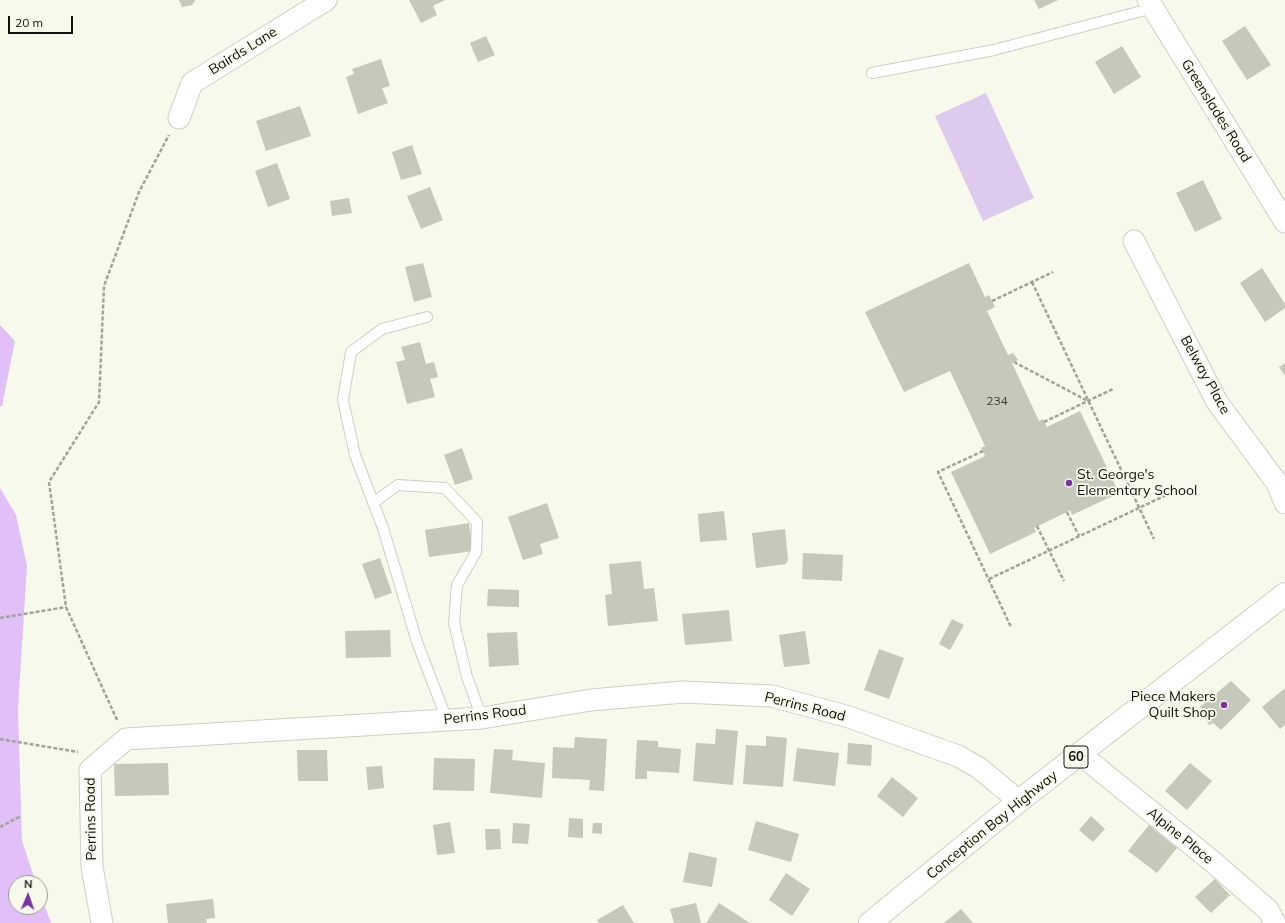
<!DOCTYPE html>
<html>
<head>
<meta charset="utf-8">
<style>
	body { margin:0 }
	#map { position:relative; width:1285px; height:923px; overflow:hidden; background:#f7f9ea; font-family:Mulish,sans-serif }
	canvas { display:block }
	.north { position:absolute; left:8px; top:875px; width:40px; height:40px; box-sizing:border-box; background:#f7f9ea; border:1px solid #9b9c91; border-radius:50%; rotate:2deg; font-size:11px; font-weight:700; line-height:16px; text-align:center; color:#10110c }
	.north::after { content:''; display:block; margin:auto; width:14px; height:18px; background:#7a31a3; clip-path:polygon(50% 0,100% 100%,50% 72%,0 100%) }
	.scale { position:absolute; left:8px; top:16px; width:65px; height:18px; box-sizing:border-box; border:2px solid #10110c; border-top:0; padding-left:5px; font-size:12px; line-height:14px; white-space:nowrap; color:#10110c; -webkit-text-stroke:3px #f7f9ea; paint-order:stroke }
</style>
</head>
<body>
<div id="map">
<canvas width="1285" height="923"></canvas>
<div class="north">N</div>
<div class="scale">20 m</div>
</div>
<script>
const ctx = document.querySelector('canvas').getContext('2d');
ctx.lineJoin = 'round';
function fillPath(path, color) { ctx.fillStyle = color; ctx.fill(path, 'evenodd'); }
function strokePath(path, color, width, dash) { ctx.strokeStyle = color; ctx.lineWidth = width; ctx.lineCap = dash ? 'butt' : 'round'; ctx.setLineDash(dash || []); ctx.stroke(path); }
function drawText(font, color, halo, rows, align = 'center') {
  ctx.font = font + ' Mulish,sans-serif'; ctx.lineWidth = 3.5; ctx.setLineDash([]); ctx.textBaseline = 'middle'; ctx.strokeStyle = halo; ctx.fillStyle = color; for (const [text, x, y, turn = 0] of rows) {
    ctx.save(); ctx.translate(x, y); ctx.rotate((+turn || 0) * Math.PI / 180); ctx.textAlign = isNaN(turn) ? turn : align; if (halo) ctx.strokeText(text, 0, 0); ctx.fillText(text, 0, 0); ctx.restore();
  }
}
const green = new Path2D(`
	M986 93 1034 198 983 221 935 116Z`);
const water = new Path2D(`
	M0 325 15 341 2 406 0 407Z
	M0 488 16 515 27 566 18 709 22 841 36 883H16V907H40V893L51 923H0Z`);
const building = new Path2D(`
	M179 0H195V1L192 5 182 7Z
	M409 0H445L433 6 437 15 421 23Z
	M1034 0H1058L1039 9Z
	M1245 26 1271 65 1247 80 1222 41Z
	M486 36 495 55 478 62 470 43Z
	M1122 46 1141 77 1114 94 1095 62Z
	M381 59 390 86 382 88 388 103 358 114 346 77 354 74 352 69Z
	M300 106 311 136 266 151 256 121Z
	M412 145 422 174 401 180 392 152Z
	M277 163 290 199 268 207 255 171Z
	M1203 180 1222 219 1195 232 1176 193Z
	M430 187 443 220 421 229 407 196Z
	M349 198 352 213 332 216 330 201Z
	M423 263 432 297 414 302 405 267Z
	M969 263 985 297 989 295 995 307 987 311 1008 355 1013 353 1018 360 1012 363 1039 421 1043 419 1047 427 1080 411 1119 493 1072 515 1070 510 1067 512 1034 528 1036 532 990 554 951 472 985 456 981 448 985 446 950 371 904 392 865 312Z
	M1262 268 1285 304V308L1265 322 1240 283Z
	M420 342 426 364 434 362 438 377 430 379 435 397 407 404 396 362 405 360 401 347Z
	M1285 363V376L1279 367Z
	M462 448 473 479 455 485 444 455Z
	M547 503 559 538 540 544 543 554 523 560 508 517Z
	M724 511 727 540 700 542 698 514Z
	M469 523 473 551 429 557 425 530Z
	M785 529 788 560 786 564 756 568 752 533Z
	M803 553 843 555 842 581 802 579Z
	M380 558 392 593 375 599 362 564Z
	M641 561 644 589 654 588 658 621 608 626 605 595 612 594 609 564Z
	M488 589 519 590V607L487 606Z
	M729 610 732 641 685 645 682 614Z
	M952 619 964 625 950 650 939 644Z
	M390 630 391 657 346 658 345 631Z
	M805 631 810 664 784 667 779 635Z
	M517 632 519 665 489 667 487 633Z
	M879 649 904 658 889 699 864 690Z
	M1231 681 1251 700 1221 730 1213 723 1209 725 1206 719 1209 716 1200 707Z
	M1285 688V725L1280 729 1262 707Z
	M716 729 738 731 733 785 693 781 696 743 715 744Z
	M766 736 787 738 783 787 743 784 746 745 766 746Z
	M575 737 607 739 604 791 589 790 590 780 552 778 553 747 574 748Z
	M637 740 658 741V747L681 749 679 773 647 771V779H635Z
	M848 743 872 745 871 766 847 764Z
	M797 748 839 753 835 786 793 781Z
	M494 749 513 750 512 760 545 763 542 798 490 793Z
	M297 750H327L328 781H298Z
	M434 758 475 759 474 791 433 790Z
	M168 763 169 795 115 796 114 764Z
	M1190 763 1212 781 1187 810 1165 791Z
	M382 766 384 788 368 790 366 767Z
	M892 777 918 798 903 817 877 796Z
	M1091 816 1105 829 1093 842 1079 830Z
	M569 818 583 819V838L568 837Z
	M756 821 799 834 791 862 748 850Z
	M450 822 455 853 437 855 433 825Z
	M513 823 530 824 528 844 512 843Z
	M593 823H602V834L592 833Z
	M1149 825 1177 848 1157 873 1128 851Z
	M485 829H500L501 849 486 850Z
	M689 852 717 858 712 887 683 882Z
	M786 873 810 889 792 916 769 900Z
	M1215 879 1230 895 1211 913 1195 897Z
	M213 899 215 918 206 919 207 923H168L166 904Z
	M696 903 701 923H674L670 909Z
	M719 903 750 923H706Z
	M623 905 634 923H599L597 920Z
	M961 909 973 923H944Z`);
const path = new Path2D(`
	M1032 282 1154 539
	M992 301 1053 272
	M1014 362 1088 401
	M1044 422 1113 389
	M983 451 938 472 1011 627
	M1067 512 1079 536
	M1037 526 1064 581
	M989 579 1179 489
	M0 618 66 607
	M117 720 66 607 49 482 99 402 104 286 139 192 169 135
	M0 739 78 752
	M0 827 21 816`);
const lane = new Path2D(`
	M872 73 994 50 1153 8
	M427 317 382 329 351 352 343 400 355 455 383 528 417 642 447 720
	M373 503 398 485 445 488 477 522 476 552 457 585 454 623 467 677 482 718`);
const street = new Path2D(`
	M1148 0 1285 222
	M179 118 192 83 326 0
	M1134 241 1217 402 1277 483 1285 503
	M1080 754 1213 862 1268 910 1275 923
	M102 923 92 867 90 770 126 739 482 718 591 700 683 692 772 696 849 717 958 756 979 768 1019 801`);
const primary = new Path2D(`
	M870 923 1019 801 1285 594`);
const markers = [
	[1069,483,4,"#7a31a3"],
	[1224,705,4,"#7a31a3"]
];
const numberNames = [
	["234",997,401]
];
const shields = [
	[1076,757,24]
];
const shieldNames = [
	["60",1076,757]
];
const streetNames = [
	["Bairds Lane",243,51,-32],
	["Greenslades Road",1216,111,58],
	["Belway Place",1205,375,61],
	["Perrins Road",805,707,14],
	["Perrins Road",485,715,-7],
	["Perrins Road",91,819,-91],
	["Conception Bay Highway",992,825,-39],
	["Alpine Place",1180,836,39]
];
const poiNames = [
	["St. George's",1077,475],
	["Elementary School",1077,491],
	["Piece Makers",1216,697,"right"],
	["Quilt Shop",1216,713,"right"]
];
fillPath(green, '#decaed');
fillPath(water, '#e1c0f9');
fillPath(building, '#c6c8ba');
strokePath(lane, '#ced0c2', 12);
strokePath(street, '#ced0c2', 23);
strokePath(primary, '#ced0c2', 24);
strokePath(path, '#a2a498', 2.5, [4, 2]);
strokePath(lane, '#fff', 10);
strokePath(street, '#fff', 21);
strokePath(primary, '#fff', 22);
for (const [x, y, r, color] of markers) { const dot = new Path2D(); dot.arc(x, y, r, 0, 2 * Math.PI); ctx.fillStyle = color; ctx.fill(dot); strokePath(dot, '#f7f9ea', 1.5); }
drawText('12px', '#3e3f38', null, numberNames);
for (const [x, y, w] of shields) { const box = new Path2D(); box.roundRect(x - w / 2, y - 11, w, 22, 3); ctx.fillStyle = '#f7f9ea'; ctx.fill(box); strokePath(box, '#10110c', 1); }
drawText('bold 13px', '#10110c', null, shieldNames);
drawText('14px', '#10110c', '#f7f9ea', streetNames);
drawText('14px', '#10110c', '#f7f9ea', poiNames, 'left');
</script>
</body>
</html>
